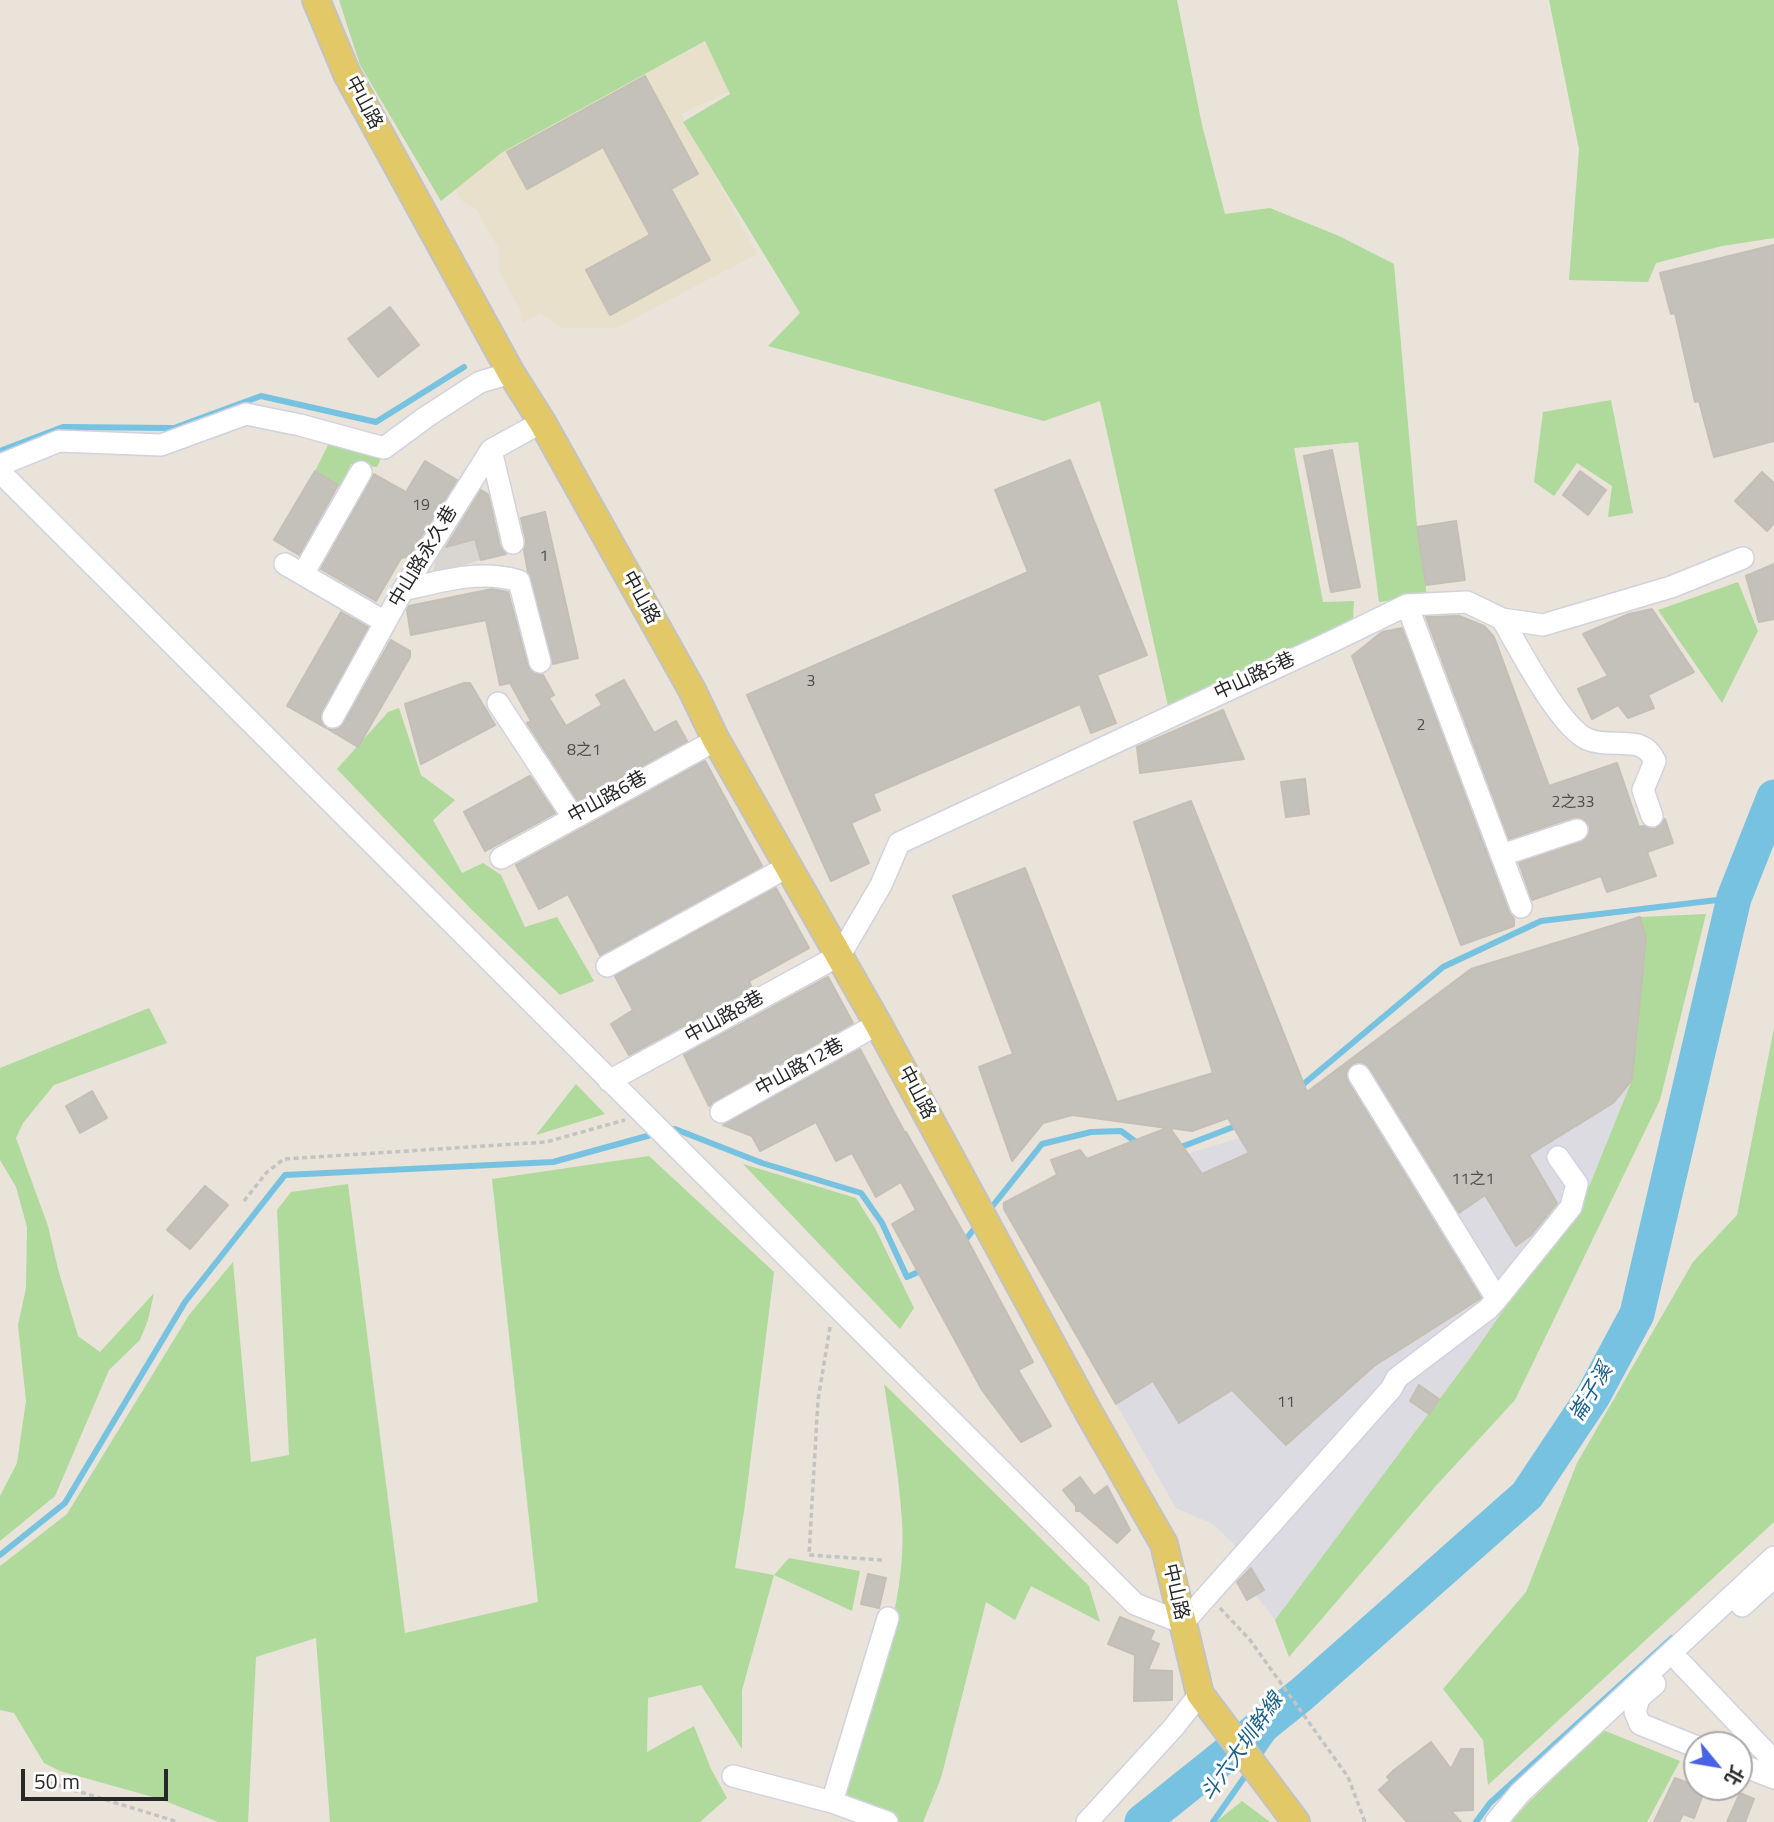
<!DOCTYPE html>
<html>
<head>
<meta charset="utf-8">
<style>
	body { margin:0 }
	#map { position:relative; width:1774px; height:1822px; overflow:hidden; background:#e9e3da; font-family:"Titillium Web","Noto Sans TC",sans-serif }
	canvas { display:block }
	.north { position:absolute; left:1683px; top:1731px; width:70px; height:70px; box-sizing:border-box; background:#fff; border:2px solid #a9a9a9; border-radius:50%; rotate:120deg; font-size:19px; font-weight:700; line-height:28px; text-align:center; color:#282828 }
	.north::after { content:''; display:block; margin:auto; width:24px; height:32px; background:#4963e7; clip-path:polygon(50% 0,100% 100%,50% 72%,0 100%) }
	.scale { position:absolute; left:21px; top:1769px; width:147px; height:32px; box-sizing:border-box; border:4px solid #282828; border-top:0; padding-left:9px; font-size:21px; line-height:24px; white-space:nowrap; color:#282828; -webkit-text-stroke:5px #fff; paint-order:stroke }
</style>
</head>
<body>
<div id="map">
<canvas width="1774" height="1822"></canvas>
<div class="north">北</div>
<div class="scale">50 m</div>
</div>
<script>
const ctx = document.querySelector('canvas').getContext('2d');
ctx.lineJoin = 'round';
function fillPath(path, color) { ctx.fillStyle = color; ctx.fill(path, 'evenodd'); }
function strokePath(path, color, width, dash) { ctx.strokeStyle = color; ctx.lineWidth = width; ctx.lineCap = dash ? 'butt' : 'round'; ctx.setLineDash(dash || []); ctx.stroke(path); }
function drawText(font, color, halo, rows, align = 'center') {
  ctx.font = font + ' "Titillium Web","Noto Sans TC",sans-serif'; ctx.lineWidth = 6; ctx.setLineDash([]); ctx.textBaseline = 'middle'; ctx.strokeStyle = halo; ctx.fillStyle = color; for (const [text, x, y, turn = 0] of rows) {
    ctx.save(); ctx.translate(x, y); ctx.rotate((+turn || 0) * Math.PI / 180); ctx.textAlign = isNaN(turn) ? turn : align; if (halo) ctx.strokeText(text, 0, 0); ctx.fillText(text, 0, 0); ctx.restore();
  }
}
const industrial = new Path2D(`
	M1640 917 1646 939 1632 1080 1590 1184 1473 1354 1275 1620 1256 1595 1238 1561 1234 1544 1213 1524 1176 1508 1001 1204 1057 1175 1051 1160 1080 1150 1087 1159 1127 1143 1142 1167 1240 1138 1268 1121 1471 969Z`);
const education = new Path2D(`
	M705 42 730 91 681 114 757 254 616 328H563L540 313 522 323 519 307 499 272V249L476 209 462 201 451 180Z`);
const green = new Path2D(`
	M339 0H1177L1202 125 1225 214 1270 208 1339 236 1394 264 1417 527 1427 596 1379 602 1358 442 1294 448 1323 602 1354 601 1353 619 1168 706 1100 401 1044 421 768 346 800 313 683 122 730 94 705 41 501 153 441 201 360 65Z
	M1549 0H1774V238L1722 246 1656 263 1648 282 1569 280 1579 149Z
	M1611 400 1633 513 1608 517 1612 486 1577 463 1554 496 1534 482 1543 412Z
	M329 443 383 454 377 467 351 464 340 487 315 471Z
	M1738 582 1758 631 1722 703 1658 610Z
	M399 708 421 775 455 800 433 820 462 873 483 863 501 875 525 927 557 917 594 981 560 995 471 909 337 769 388 712Z
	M1706 914 1660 1100 1515 1400 1434 1488 1289 1657 1275 1620 1473 1354 1590 1184 1632 1080 1646 939 1640 917Z
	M149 1008 167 1043 54 1085 23 1123 16 1138 48 1226 58 1269 78 1336 100 1352 154 1293 148 1320 140 1340 109 1370 55 1496 0 1541V1496L17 1463 26 1401 18 1325 26 1288 27 1227 16 1187 0 1160V1068Z
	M1774 1028V1522L1488 1785 1483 1740 1443 1689 1526 1592 1577 1463 1693 1262 1737 1215Z
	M576 1084 605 1114 536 1135Z
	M649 1156 774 1272 744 1512 735 1568 774 1575 789 1558 860 1571 852 1611 774 1575 742 1690V1749L701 1685 648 1698 647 1752 694 1726 711 1769 727 1798 700 1822H330L316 1638 256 1657 248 1822H218L160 1799 60 1771 44 1763 14 1713 0 1710V1566L67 1514 189 1315 233 1262 251 1462 289 1455 277 1210 291 1192 348 1184 405 1633 538 1602 492 1179Z
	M743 1164 856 1198 875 1228 914 1308 900 1329Z
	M884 1384 1089 1586 1100 1622 1031 1586 1015 1620 986 1602 941 1778 923 1822H879L835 1805C863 1720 908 1611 902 1521 899 1475 891 1429 884 1384Z
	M1603 1730 1680 1761 1647 1822H1511L1529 1802Z
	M1242 1801 1270 1822H1216Z`);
const plaza = new Path2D(`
	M475 539 481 560 433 574 437 549Z`);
const stream = new Path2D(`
	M0 451 63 427 174 428 261 396 376 422 464 367
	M1773 800H1774
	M1300 1087 1443 967 1541 921 1734 898
	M668 1130 675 1129 762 1163 861 1193 882 1223 907 1277 923 1270
	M1176 1149 1241 1124
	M987 1213 1042 1144 1091 1132 1121 1131 1140 1145
	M963 1243 978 1224
	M0 1555 65 1503 185 1302 285 1175 553 1162 658 1133
	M1256 1760 1302 1694
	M1213 1822 1248 1772
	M1476 1822 1490 1803 1672 1638`);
const river = new Path2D(`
	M1142 1822 1302 1694 1527 1495 1593 1396 1637 1314 1734 898 1774 797`);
const building = new Path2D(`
	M645 76 698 174 671 189 710 260 610 315 586 270 650 235 603 147 527 189 507 152Z
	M1774 245V441L1714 457 1699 401 1695 402 1675 313 1671 314 1660 273Z
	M390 307 419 345 378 377 348 339Z
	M1332 450 1360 587 1331 592 1304 456Z
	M1070 460 1147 655 1097 675 1116 723 1091 733 1080 704 873 794 880 810 851 823 869 863 831 881 747 695 1028 572 995 490Z
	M425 461 457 480 409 556 401 558 376 601 321 569 374 474 406 492Z
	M315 471 338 485 299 555 274 540Z
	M1580 471 1606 490 1588 515 1563 495Z
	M1762 472 1774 483V523L1767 531 1735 501Z
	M481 490 488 494 500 546 506 554 481 560 475 539 446 547Z
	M545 512 578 658 553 664 528 572 524 550 526 540 521 518Z
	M1456 521 1465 580 1426 585 1417 527Z
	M1774 564V619L1759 622 1746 576Z
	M492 589 508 592 528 666 536 674 543 675 554 695 549 698 566 726 602 705 596 695 624 680 654 733 676 721 687 741 578 801 527 723 531 721 510 683 500 685 486 620 411 635 407 610 409 606Z
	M1652 609 1694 672 1648 695 1654 708 1628 718 1618 705 1592 719 1578 689 1608 676 1583 634 1629 614Z
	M341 612 368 627 322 711 320 718 326 728 287 706Z
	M1459 616 1484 626 1494 637 1549 786 1617 763 1639 827 1643 826 1656 829 1665 819 1673 843 1647 852 1656 876 1607 892 1601 876 1532 900 1519 863 1582 842 1590 833V827L1585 820 1574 817 1509 839 1426 617Z
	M1402 628 1509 912 1514 919V926L1461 945 1352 656 1382 632Z
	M391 640 410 651V657L358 747 328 729H339L344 723Z
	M464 683H470L495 725 421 764 405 704Z
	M1223 710 1244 759 1140 773 1137 747Z
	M705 761 762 866 600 955 568 894 539 909 516 865Z
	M530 776 555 813 485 851 464 812Z
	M1305 779 1309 814 1286 817 1281 782Z
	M1191 801 1307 1092 1471 969 1640 917 1646 939 1632 1080 1613 1103 1529 1155 1557 1203 1531 1235 1516 1246 1485 1195 1459 1213 1370 1068 1359 1062 1353 1064 1348 1068 1346 1075 1348 1082 1481 1298 1374 1366 1286 1445 1232 1390 1179 1423 1153 1381 1116 1404 1004 1209V1203L1057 1175 1051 1160 1080 1150 1087 1159 1167 1128 1072 1115 1043 1123 1012 1161 979 1067 1013 1054 953 896 1025 868 1117 1102 1213 1073 1134 822ZM1228 1118 1249 1153 1202 1174 1170 1128 1192 1131Z
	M776 888 809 948 749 981 752 988 629 1055 611 1024 633 1010 615 976Z
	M828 977 853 1023 715 1101 709 1106 684 1055Z
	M860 1049 905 1133 906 1132 968 1241 1033 1362 1018 1370 1051 1426 1021 1442 982 1390 892 1224 916 1210 901 1182 876 1197 852 1153 836 1161 816 1122 760 1151 752 1136 723 1125Z
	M92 1091 107 1118 80 1133 66 1106Z
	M205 1186 228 1205 190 1249 167 1230Z
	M1419 1385 1439 1399 1429 1414 1410 1401Z
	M1080 1477 1094 1496 1107 1486 1130 1530 1117 1543 1080 1511H1076V1506L1063 1490Z
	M1251 1568 1264 1590 1247 1600 1237 1582Z
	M868 1574 886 1578 879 1608 861 1604Z
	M1120 1617 1154 1631 1150 1640 1159 1644 1148 1670 1172 1671V1700L1134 1701 1135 1655 1108 1644Z
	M1431 1742 1451 1769 1461 1749H1473V1810L1451 1811 1461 1822H1407L1379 1790 1390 1780 1387 1777 1394 1770Z
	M1675 1778 1705 1789 1694 1818 1683 1814 1679 1822H1654Z
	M1740 1793 1754 1799 1745 1822H1727Z`);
const path = new Path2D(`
	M244 1201 267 1172 284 1159 546 1142 625 1120
	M830 1327 818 1400 809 1555 882 1560
	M1220 1608 1250 1640 1348 1777 1365 1822
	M40 1784 51 1783 178 1822`);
const minor = new Path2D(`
	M491 450 513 543
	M0 465 59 441 161 445 246 414 300 425 384 448 426 417 480 382 511 373
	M0 472 1135 1604 1183 1623 1391 1389 1397 1378 1488 1309 1497 1299 1359 1075
	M285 564 385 622
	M303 574 361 472
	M403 590C441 581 481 569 519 581L540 662
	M1407 605 1521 907
	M1502 619C1518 646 1559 726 1587 739 1611 750 1642 732 1655 761L1643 790 1652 816
	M498 703 573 817
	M333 717 403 590 491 450 542 422
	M1502 855 1577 830
	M501 858 716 740
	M607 966 789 866
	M609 1081 840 955 881 885 899 843 1333 641 1407 605 1467 602 1502 619 1543 625 1671 587 1743 558
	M721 1112 878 1024
	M1497 1299 1571 1207 1577 1184 1558 1157
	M1742 1606 1774 1577
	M1680 1662 1774 1761
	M1655 1684 1639 1698 1635 1712 1640 1724 1697 1747
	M1739 1764 1774 1778
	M733 1776 832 1802 887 1822
	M832 1802 888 1618
	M1087 1822 1173 1728 1200 1694
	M1496 1822 1520 1793 1774 1557`);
const major = new Path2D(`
	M316 0 347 74 511 373 542 422 692 690 716 740 878 1024 1089 1413 1164 1544 1200 1694 1296 1822`);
const numberNames = [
	["19",421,506],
	["1",544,557],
	["3",811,682],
	["2",1421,726],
	["8之1",584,751],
	["2之33",1573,803],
	["11之1",1473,1180],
	["11",1286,1403]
];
const streetNames = [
	["中山路",363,103,62],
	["中山路永久巷",424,557,-59],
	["中山路",640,598,61],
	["中山路5巷",1255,677,-25],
	["中山路6巷",608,798,-29],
	["中山路8巷",725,1018,-29],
	["中山路12巷",800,1068,-29],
	["中山路",916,1093,62],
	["中山路",1175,1592,77]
];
const waterNames = [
	["崙子溪",1592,1393,-59],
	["斗六大圳幹線",1243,1748,-55]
];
fillPath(industrial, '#dddbe2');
fillPath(education, '#e9e0cb');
fillPath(green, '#afda9c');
fillPath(plaza, '#d9d6d1');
strokePath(stream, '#77c2e1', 6);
strokePath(river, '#77c2e1', 35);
fillPath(building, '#c4c0ba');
strokePath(building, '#c4bfb5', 2);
strokePath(minor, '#d0d2df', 24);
strokePath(major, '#c3c3c3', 30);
strokePath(path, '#c3c3c3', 3.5, [5, 3.5]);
strokePath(minor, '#fff', 21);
strokePath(major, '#e2c866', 26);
drawText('16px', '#4f4e4c', null, numberNames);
drawText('19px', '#282828', '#fff', streetNames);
drawText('italic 21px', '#1a6089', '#fff', waterNames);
</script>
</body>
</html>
